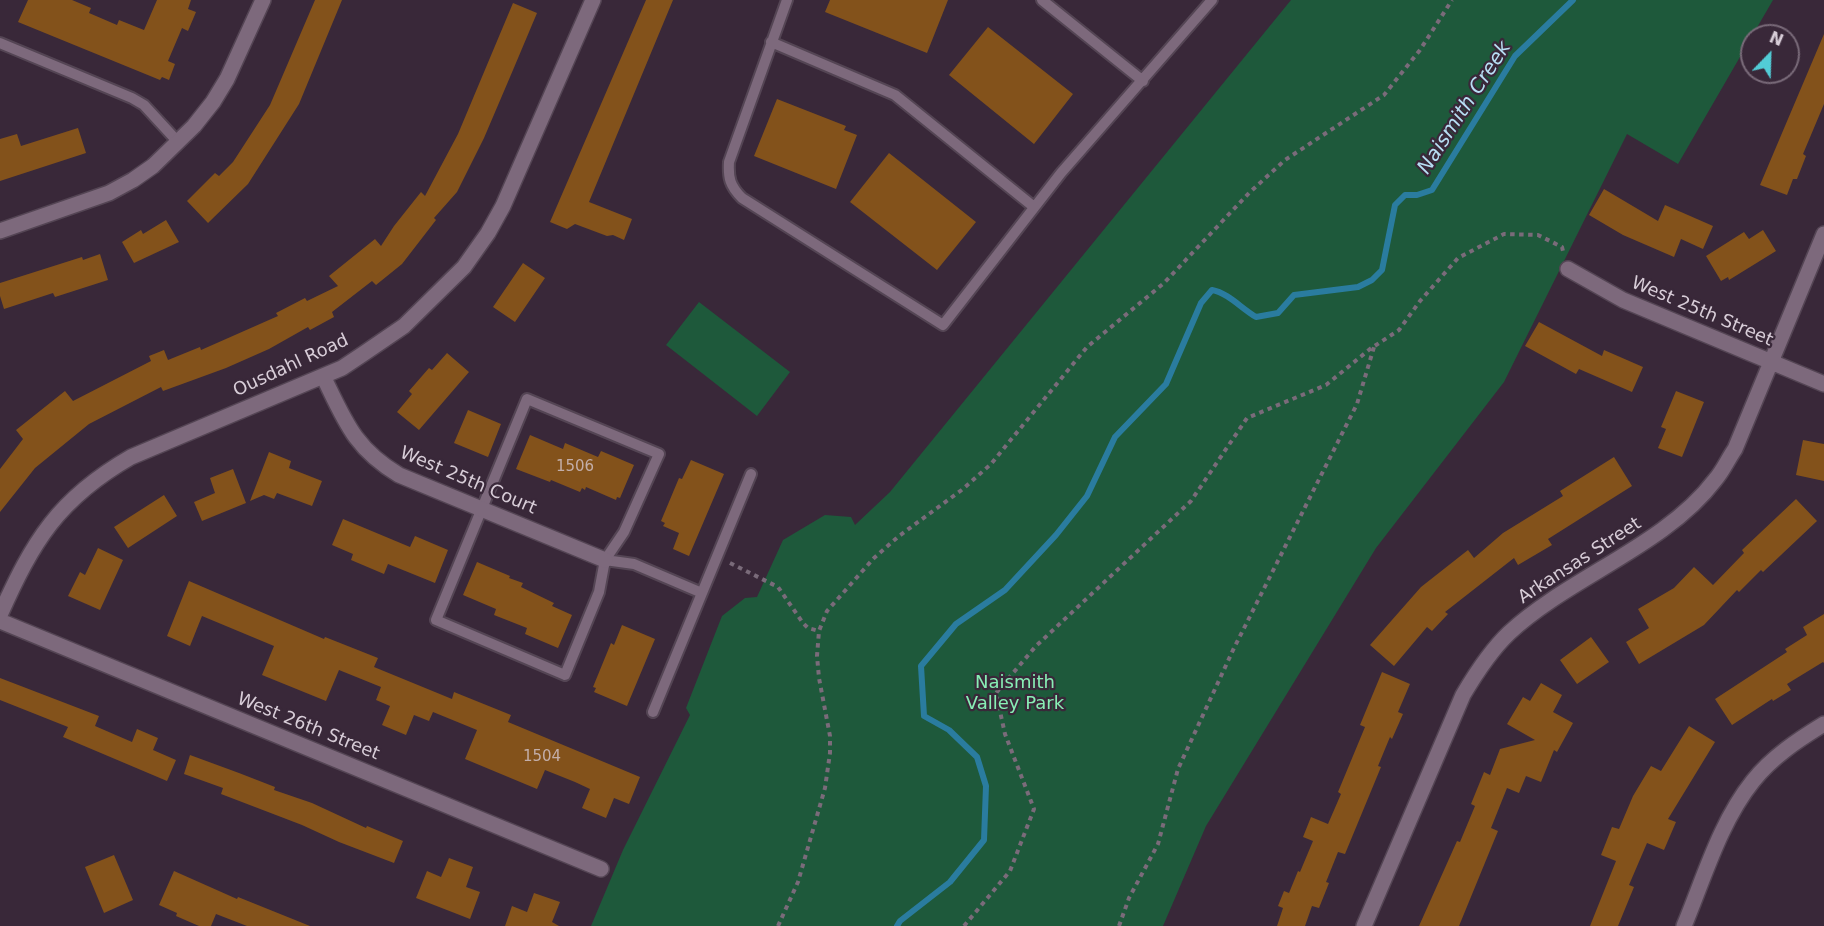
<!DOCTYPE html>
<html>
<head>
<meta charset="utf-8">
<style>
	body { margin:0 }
	#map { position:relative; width:1824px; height:926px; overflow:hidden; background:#392839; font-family:"DejaVu Sans",sans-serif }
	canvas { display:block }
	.north { position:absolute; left:1740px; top:24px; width:60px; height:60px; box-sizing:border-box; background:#392839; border:2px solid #796a79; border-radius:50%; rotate:23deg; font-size:16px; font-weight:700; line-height:24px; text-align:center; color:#d8cdd8 }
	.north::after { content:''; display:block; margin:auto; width:21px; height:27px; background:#52ccd6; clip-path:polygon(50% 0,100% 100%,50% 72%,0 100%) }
</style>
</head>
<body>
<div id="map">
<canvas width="1824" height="926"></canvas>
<div class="north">N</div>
</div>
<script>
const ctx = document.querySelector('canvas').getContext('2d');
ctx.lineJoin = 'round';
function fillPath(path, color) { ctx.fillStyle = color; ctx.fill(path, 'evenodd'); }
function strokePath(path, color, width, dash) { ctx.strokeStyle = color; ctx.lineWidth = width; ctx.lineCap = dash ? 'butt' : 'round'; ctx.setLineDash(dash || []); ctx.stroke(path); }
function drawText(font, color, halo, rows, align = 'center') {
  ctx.font = font + ' "DejaVu Sans",sans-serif'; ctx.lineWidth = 4.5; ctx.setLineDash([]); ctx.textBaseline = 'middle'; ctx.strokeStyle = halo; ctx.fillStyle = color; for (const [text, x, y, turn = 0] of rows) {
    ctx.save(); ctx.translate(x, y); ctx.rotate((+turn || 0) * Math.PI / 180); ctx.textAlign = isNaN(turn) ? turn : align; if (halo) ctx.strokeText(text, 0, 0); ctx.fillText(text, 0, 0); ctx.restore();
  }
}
const green = new Path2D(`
	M1291 0H1773L1678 164 1627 134 1504 382 1376 548 1206 826 1163 926H591L623 850 690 715 686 708 722 616 745 598 757 597 783 540 825 515 851 517 855 525 890 492Z
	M699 302 790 372 757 416 666 345Z`);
const stream = new Path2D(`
	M897 926 900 921 950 882 984 840 986 786 977 757 949 730 924 716 921 666 956 624 1005 590 1056 535 1087 496 1115 437 1166 384 1201 303 1212 290C1228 293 1241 308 1256 317L1278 313 1294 295 1358 287 1372 280 1382 270 1395 205 1405 195H1417L1432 190 1515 56 1573 0`);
const building = new Path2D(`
	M28 0H72L91 8 89 13 117 25 119 20 144 30 157 0H191L188 9 196 12 188 31 182 28 168 61 175 64 169 80 162 77 160 80 18 22Z
	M315 0H342L299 104 248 184 208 223 187 201 215 173 219 176 233 162 270 105Z
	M646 0H673L589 202 632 219 624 240 613 235 607 236 575 224 567 229 550 222Z
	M830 0H948L927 53 825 12Z
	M513 3 537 13 513 70 484 138 457 192 434 218 436 220 402 264 376 285 372 281 332 312 334 317 310 330 308 327 269 349 226 368 163 391 161 387 89 424 35 468 0 512V469L23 439 16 430 65 391 73 401 151 361 149 356 164 350 168 360 200 347 201 350 278 316 276 313 305 298 307 301 338 286 329 276 375 239 381 246 394 226 421 192 425 196 458 134Z
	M988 27 1073 94 1034 144 949 75Z
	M1824 34V104L1803 154 1806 156 1797 179H1793L1787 195 1760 185Z
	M777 99 846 126 844 130 857 135 836 189 754 156Z
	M78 128 86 153 0 181V139L17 134 21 146Z
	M889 153 976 222 937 270 850 202Z
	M1604 189 1658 221 1665 205 1713 226 1703 249 1681 239 1674 257 1623 235 1589 215Z
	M166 220 179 242 134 263 122 242 141 230 143 234Z
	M1763 230 1776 251 1729 280 1728 277 1721 281 1706 256 1744 232 1749 239Z
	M100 254 108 280 55 297 53 293 4 309 0 296V283L82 257 83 260Z
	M523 263 545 278 515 322 493 307Z
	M1539 322 1602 356 1604 350 1643 367 1632 392 1579 369 1576 374 1525 346Z
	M447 353 469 372 419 430 397 412 412 394 409 391 429 368 432 370Z
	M1676 391 1704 402 1682 457 1658 448 1666 429 1661 427Z
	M468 410 501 424 488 457 454 443Z
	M530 435 563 449 565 443 598 457 601 451 634 465 620 498 617 497 616 500 586 487 585 490 582 488 580 492 551 480 550 482 516 469Z
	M1803 440 1824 444V481L1796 475Z
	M269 452 291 461 289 468 322 481 312 506 277 493 274 499 264 495 250 501Z
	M1614 457 1632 486 1548 539 1552 545 1518 565 1514 558 1445 612 1448 614 1432 631 1427 627 1394 666 1370 645 1421 587 1468 550 1474 558 1503 533 1563 496 1560 491Z
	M691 460 724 474 689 556 673 549 679 533 663 526 665 523 661 521 679 478 682 479Z
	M233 469 246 503 202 521 194 502 215 493 210 478Z
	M164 495 177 516 128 548 114 527Z
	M1796 499 1817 521 1763 572 1761 570 1739 592 1737 590 1704 625 1639 664 1626 642 1649 628 1638 609 1674 588 1694 567 1713 585 1744 553 1742 550Z
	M343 519 410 547 415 536 448 550 435 583 388 564 384 574 351 560 353 554 332 545Z
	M98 548 123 560 100 610 68 596 80 572 85 575Z
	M477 562 510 576 509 578 523 583 521 587 554 603 552 606 572 615 558 648 525 634 527 628 494 615 496 609 463 595Z
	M189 581 324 639 325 637 378 658 374 667 452 699 454 692 511 715 508 722 640 777 629 804 614 798 606 818 582 808 590 789 575 782 545 770 537 789 465 759 477 730 433 712 429 721 414 715 406 735 382 725 390 706 376 700 381 687 339 670 326 701 262 675 274 646 202 616 190 646 167 636Z
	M1824 614V663L1823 662 1787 684 1791 690 1773 701 1772 699 1732 725 1715 699 1787 652 1785 649 1807 635 1803 627Z
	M622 625 655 639 627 706 594 692 596 688 593 687 611 643 614 645Z
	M1591 637 1609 662 1577 684 1560 660Z
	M1382 672 1410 684 1398 712 1403 714 1392 739 1390 737 1378 766 1381 767 1345 854 1338 852 1326 882 1329 883 1319 908 1312 906 1305 926H1277L1283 908 1278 906 1284 891 1289 893 1298 871 1300 872 1313 841 1303 837 1311 817 1328 824 1341 794 1338 792 1365 727 1360 725Z
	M0 678 99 716 95 726 132 742 137 729 158 738 153 750 176 760 167 781 63 737 68 727 0 700Z
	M1541 683 1562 695 1553 712 1573 723 1557 752 1554 750 1541 782 1526 776 1519 793 1507 788 1491 828 1498 831 1459 926H1419L1457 841 1460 842 1475 806 1471 804 1484 772 1490 775 1500 749 1535 740 1507 724 1523 697 1530 701Z
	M1689 726 1715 742 1668 819 1676 822 1664 850 1647 843 1629 885 1634 887 1618 926H1590L1616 861 1601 855 1612 827 1619 829 1633 796 1651 766 1661 771Z
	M190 755 239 773 275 787 274 790 312 803 366 828 367 826 403 841 394 863 339 842 302 825 221 794 223 788 184 774Z
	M114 855 133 900 104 913 85 867Z
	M449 858 473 867 466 887 480 892 470 919 416 898 427 871 441 877Z
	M174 871 237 899 238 897 310 926H247L216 914 211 926H199L176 916 177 913 159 905Z
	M534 893 560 902 552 922 559 926H505L512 906 527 912Z`);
const path = new Path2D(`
	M730 563 778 587 803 623 808 628 819 631
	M778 926 798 882 825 788 830 753V736L819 678 817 656 819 631 827 611 874 558 899 536 963 489 991 464 1087 347 1164 283 1249 193 1285 160 1384 95 1420 50 1452 0
	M964 926 1010 871 1034 809 1005 734 996 693 1036 646 1191 501 1247 418 1326 385 1370 349 1399 330 1420 301 1458 258 1504 234 1538 235 1562 247 1564 255
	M1119 926 1129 898 1158 844 1178 769 1234 648 1357 404 1374 347`);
const service = new Path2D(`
	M787 0 729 162C728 178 730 186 742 198L943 325 1061 173 1212 0
	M1042 0 1143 81
	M771 42 895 95 1034 207
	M0 43 132 98 144 105 178 142
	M527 399 659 454 624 532 605 560 599 592 565 675 436 620Z
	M605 560 634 564 702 593
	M653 712 751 474`);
const minor = new Path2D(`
	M0 231 109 193 133 180 153 166 194 126 213 102 227 79 263 0
	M1568 269 1623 300 1824 384
	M323 376C345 421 354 448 399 475L605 560
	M0 615C33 541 58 499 131 457L323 376 342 368 363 354 404 326 464 267 488 233 503 206 593 0
	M0 621 601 869
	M1364 926 1463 695C1476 673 1490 651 1509 633 1569 577 1665 546 1715 480 1723 471 1728 459 1735 449L1824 234
	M1684 926C1704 878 1720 822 1753 781 1772 757 1798 740 1824 724`);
const numberNames = [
	["1506",575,467],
	["1504",542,757]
];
const streetNames = [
	["West 25th Street",1702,312,23],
	["Ousdahl Road",291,366,-25],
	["West 25th Court",468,481,23],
	["Arkansas Street",1580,561,-33],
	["West 26th Street",308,727,22]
];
const parkNames = [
	["Naismith",1015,683],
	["Valley Park",1015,704]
];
const waterNames = [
	["Naismith Creek",1465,108,-57]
];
fillPath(green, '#1e593b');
strokePath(stream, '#2a7c9f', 6);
fillPath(building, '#83521b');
strokePath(service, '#544554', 14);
strokePath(minor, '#544554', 18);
strokePath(path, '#7a6b7a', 4, [4.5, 4.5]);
strokePath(service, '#7d697c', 10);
strokePath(minor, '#7d697c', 15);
drawText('15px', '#c3aea9', null, numberNames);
drawText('18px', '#d8cdd8', '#392839', streetNames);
drawText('18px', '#88eeb5', '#392839', parkNames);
drawText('italic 20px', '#b7def3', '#392839', waterNames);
</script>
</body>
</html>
